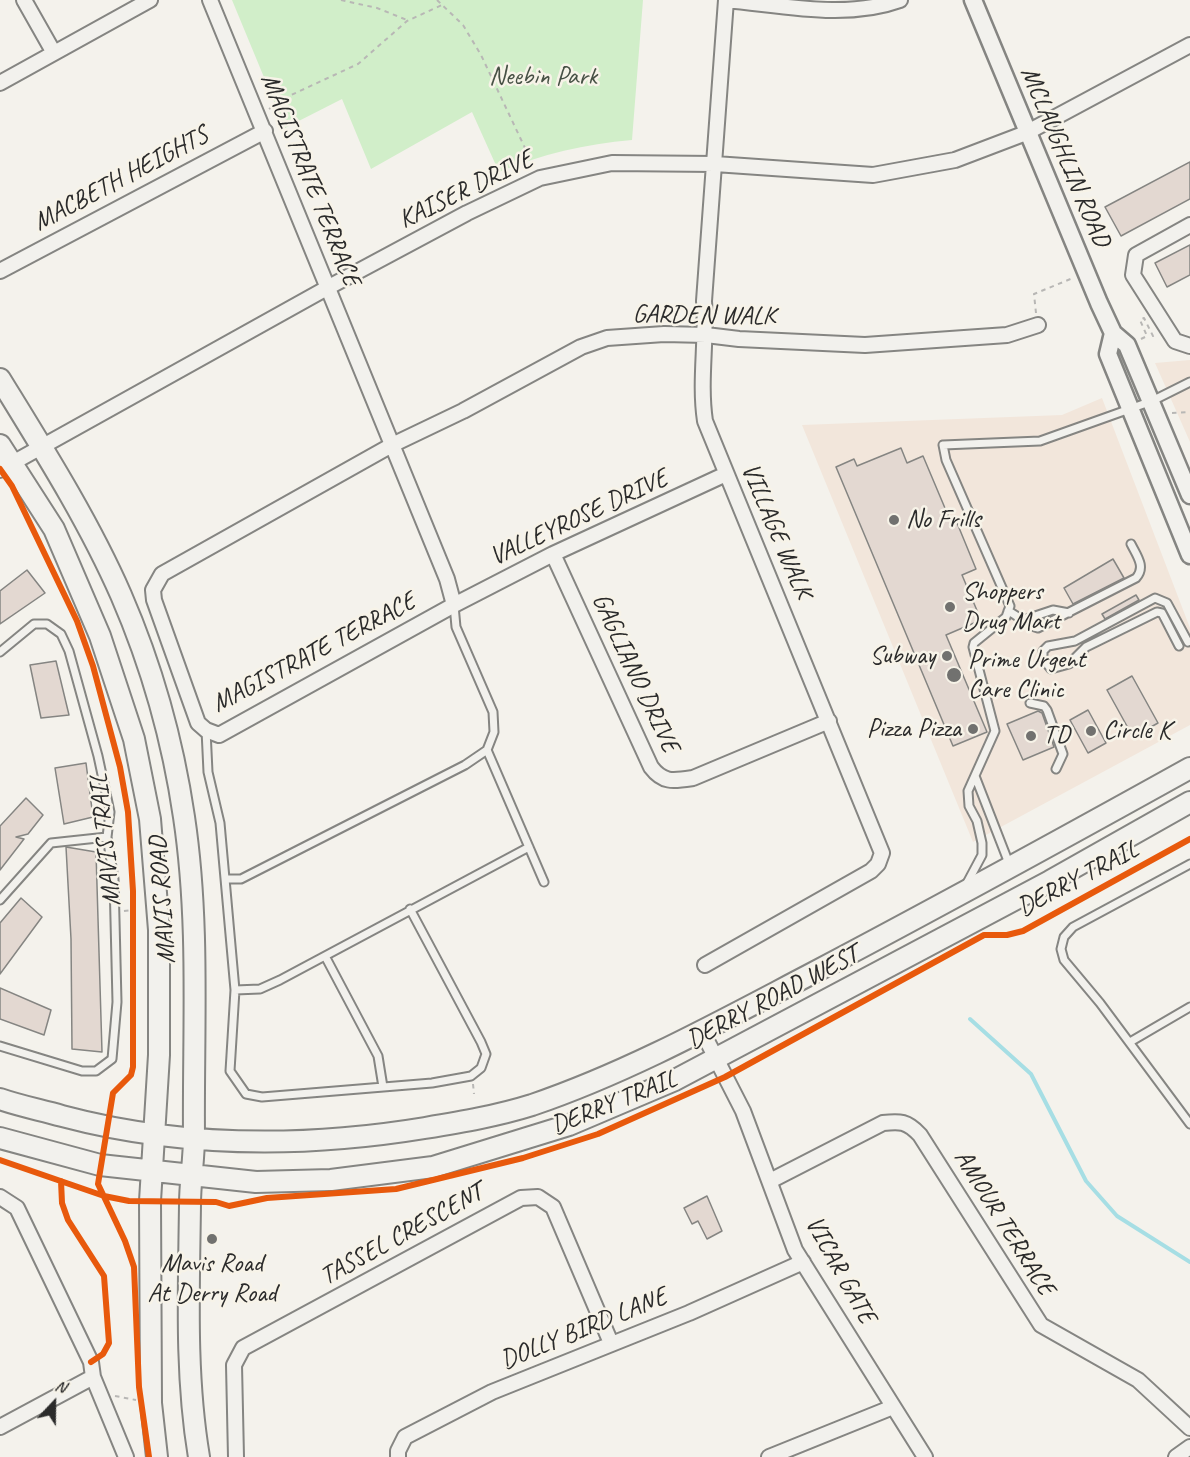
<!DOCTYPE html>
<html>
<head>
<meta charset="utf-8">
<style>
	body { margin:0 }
	#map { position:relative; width:1190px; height:1457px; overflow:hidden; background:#f4f2ec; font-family:Caveat,sans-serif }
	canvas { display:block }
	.north { position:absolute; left:24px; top:1373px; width:60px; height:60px; -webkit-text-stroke:4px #f7f3e8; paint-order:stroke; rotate:22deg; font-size:16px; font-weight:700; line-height:24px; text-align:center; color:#2b2b2b }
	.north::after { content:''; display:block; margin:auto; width:21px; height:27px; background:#2b2b2b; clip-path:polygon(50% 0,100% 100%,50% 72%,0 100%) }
</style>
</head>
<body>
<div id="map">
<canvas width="1190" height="1457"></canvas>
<div class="north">N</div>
</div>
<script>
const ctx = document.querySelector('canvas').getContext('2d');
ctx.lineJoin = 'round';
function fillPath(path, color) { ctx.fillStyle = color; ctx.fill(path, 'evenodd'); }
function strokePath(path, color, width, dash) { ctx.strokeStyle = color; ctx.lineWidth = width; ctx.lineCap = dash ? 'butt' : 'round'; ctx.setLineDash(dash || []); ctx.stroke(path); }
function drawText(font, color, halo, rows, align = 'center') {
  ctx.font = font + ' Caveat,sans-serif'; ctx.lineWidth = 5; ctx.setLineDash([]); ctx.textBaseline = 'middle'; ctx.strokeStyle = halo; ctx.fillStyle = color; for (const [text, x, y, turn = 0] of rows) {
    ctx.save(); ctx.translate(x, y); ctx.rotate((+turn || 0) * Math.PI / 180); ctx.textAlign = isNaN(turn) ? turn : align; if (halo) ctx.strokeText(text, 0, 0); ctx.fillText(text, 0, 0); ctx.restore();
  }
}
const built = new Path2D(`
	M1190 360V442L1155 363Z
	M1102 398 1190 628V725L973 842 802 425 1062 415Z`);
const green = new Path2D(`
	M232 0H643L632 140C585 144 542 154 499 172L472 112 371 169 342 99 285 128Z`);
const stream = new Path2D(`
	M970 1019 1031 1074 1086 1181 1117 1216 1190 1262`);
const building = new Path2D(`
	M1190 162V199L1121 236 1105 207Z
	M1190 245V275L1167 287 1155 263Z
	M901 448 907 463 923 456 950 520 955 518 976 569 962 575 981 620 946 635 987 732 953 746 836 467 854 459 857 466Z
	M1113 559 1124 578 1073 604 1064 588Z
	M27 570 45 593 0 624V591Z
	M1136 595 1139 600 1105 619 1102 614Z
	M56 661 69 715 41 718 30 665Z
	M1132 676 1158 723 1133 737 1107 690Z
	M1088 710 1106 743 1088 753 1070 720Z
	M1038 711 1042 713 1054 747 1023 760 1007 724Z
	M86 763 93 817 64 824 55 768Z
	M26 798 43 815 28 834 16 837 24 839 0 870V826Z
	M66 847 96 852 102 1052 72 1049 71 939Z
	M21 898 42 917 0 974V923Z
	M0 988 51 1010 44 1035 0 1019Z
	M707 1196 722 1231 707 1239 698 1221 692 1224 684 1208Z`);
const path = new Path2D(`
	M341 0 377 8 407 20
	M437 0 463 25 481 55 534 167
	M269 109 289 96 358 64 407 21 442 5
	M1036 313 1034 294 1073 278
	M1141 339 1147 336 1140 320 1144 318 1153 336 1154 335
	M1172 413 1190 412
	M124 911 133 910
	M473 1084 474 1094
	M115 1396 136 1400`);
const service = new Path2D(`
	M1008 611C1019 616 1027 626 1038 628L1136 578C1146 567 1137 556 1131 544
	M1023 620 1053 610 1069 613
	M1179 646 1162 613 1157 612 1086 647 1069 664 1051 669 1043 659V651L1048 646 1075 641 1155 598 1167 603 1188 642
	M0 652 34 624H47L61 634 69 651 98 756 110 812 107 837 51 843 0 900
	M1030 703 1044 706 1047 710 1063 754 1056 769
	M206 730 208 772 220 823 235 990 230 1071 246 1094 262 1097 432 1083 471 1076 481 1068 486 1054 481 1042 410 909
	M487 750 544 882
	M975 776 1010 866
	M1190 864 1073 927 1064 937 1061 949 1064 960 1100 1003 1190 1124
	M225 879H241L465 765 487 750 494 732 493 712 456 627 454 605
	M966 885 982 855V843L977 821 969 806 968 791 995 731 973 647 974 643 1006 617 1010 606 946 460 943 445 1040 441 1152 401 1190 382
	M325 956 378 1056 383 1087
	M235 990 260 989 280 980 529 847
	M1130 1042 1190 1007
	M0 1046 82 1071H96L112 1059 117 1002 114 879 107 837`);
const minor = new Path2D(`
	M24 0 54 53
	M210 0 447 579 454 605
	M726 0C782 5 845 20 900 0
	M0 83 150 0
	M1190 225 1136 255 1133 275 1175 341 1190 346
	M0 271 265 131
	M0 470 327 288 467 213 540 178 612 163 715 164 873 175 955 160 1026 133 1190 45
	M726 474 553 554 454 605 219 735 206 730 198 723 154 600 153 590 162 574 392 445 463 411 581 347 607 338 664 334 706 335 739 339 865 345 1007 335 1038 325
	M553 554 651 767C663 783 673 781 693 778L829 721
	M705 965 871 871 878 864 882 853 705 421C699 381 707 341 704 301L726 0
	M702 1031 743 1111 795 1250 925 1457
	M770 1181 883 1123C900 1121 907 1121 920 1135L1041 1325 1138 1380 1190 1428
	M0 1197 17 1208 91 1362 93 1377 126 1457
	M0 1427 93 1377
	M236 1457 234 1365 243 1348 521 1198 538 1197 553 1207 611 1343
	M398 1457V1451L405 1437 492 1392 689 1313 803 1262
	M769 1457 893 1407
	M1176 1457 1190 1447`);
const tertiary = new Path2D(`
	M973 0 1099 303 1113 333 1127 345 1190 495
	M1113 333 1108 354 1190 555`);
const secondary = new Path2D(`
	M0 379C43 449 88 520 121 595 151 664 173 742 184 817 200 923 193 1030 194 1137 194 1159 190 1182 190 1204 189 1289 185 1374 199 1457
	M0 445 54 529 100 636 134 739 150 819 159 930V1055L150 1201 151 1403 157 1457
	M0 1099C20 1106 41 1110 62 1116 182 1148 303 1148 425 1128 461 1122 497 1116 532 1105 629 1072 721 1021 811 974 938 907 1064 838 1190 768
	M0 1138 100 1165 256 1182 331 1180 433 1167 569 1125 675 1080 1050 881 1190 802`);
const cycleway = new Path2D(`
	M0 469 12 486 77 621 93 666 120 767 128 812 133 891V1067L131 1075 113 1093 98 1184 125 1241 134 1267 139 1387 149 1457
	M0 1160 104 1196 129 1201 216 1202 229 1206 267 1198 396 1189 523 1158 598 1134 725 1077 984 935H1007L1023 931 1190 839
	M61 1181 62 1203 68 1220 104 1276 109 1343 103 1354 91 1362`);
const markers = [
	[894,520,6,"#71716f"],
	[950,607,6,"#71716f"],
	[947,656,6,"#71716f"],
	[954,675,8,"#71716f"],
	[973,729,6,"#71716f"],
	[1091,731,6,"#71716f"],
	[1031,736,6,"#71716f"],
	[212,1239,6,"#71716f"]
];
const parkNames = [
	["Neebin Park",543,77]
];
const streetNames = [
	["MCLAUGHLIN ROAD",1065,157,67],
	["MACBETH HEIGHTS",121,179,-28],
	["MAGISTRATE TERRACE",310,180,68],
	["KAISER DRIVE",466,190,-26],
	["GARDEN WALK",704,316,1],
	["VALLEYROSE DRIVE",579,518,-25],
	["VILLAGE WALK",776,531,67],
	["MAGISTRATE TERRACE",314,653,-28],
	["GAGLIANO DRIVE",635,673,65],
	["MAVIS TRAIL",106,840,-96],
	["DERRY TRAIL",1078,879,-28],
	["MAVIS ROAD",163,900,-94],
	["DERRY ROAD WEST",773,998,-28],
	["DERRY TRAIL",614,1103,-22],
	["AMOUR TERRACE",1004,1223,58],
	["TASSEL CRESCENT",402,1235,-29],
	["VICAR GATE",840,1270,61],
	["DOLLY BIRD LANE",584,1329,-22]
];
const poiNames = [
	["No Frills",906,520],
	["Shoppers",962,592],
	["Drug Mart",962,622],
	["Subway",935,656,"right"],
	["Prime Urgent",968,660],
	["Care Clinic",968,690],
	["Pizza Pizza",961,729,"right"],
	["Circle K",1103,731],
	["TD",1043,736],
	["Mavis Road",212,1264,"center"],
	["At Derry Road",212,1294,"center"]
];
fillPath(built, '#f2e6db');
fillPath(green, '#d1eec9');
strokePath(stream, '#a6dee4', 4);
fillPath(building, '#e3d8d1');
strokePath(building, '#858582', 1.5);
strokePath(service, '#858582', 11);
strokePath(minor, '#858582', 18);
strokePath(tertiary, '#858582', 21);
strokePath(secondary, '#858582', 24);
strokePath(path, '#b8b7b5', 2, [4.5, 4.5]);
strokePath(service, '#f2f1ed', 7);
strokePath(minor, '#f2f1ed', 14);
strokePath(tertiary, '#f2f1ed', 16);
strokePath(secondary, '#f2f1ed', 20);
strokePath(cycleway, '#e8590c', 6);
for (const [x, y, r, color] of markers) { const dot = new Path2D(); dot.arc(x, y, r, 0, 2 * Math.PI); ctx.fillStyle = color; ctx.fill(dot); strokePath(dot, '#f7f3e8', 2); }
drawText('26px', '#475145', '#f7f3e8', parkNames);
drawText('26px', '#2b2b2b', '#f7f3e8', streetNames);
drawText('26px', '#2b2b2b', '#f7f3e8', poiNames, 'left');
</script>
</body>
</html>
